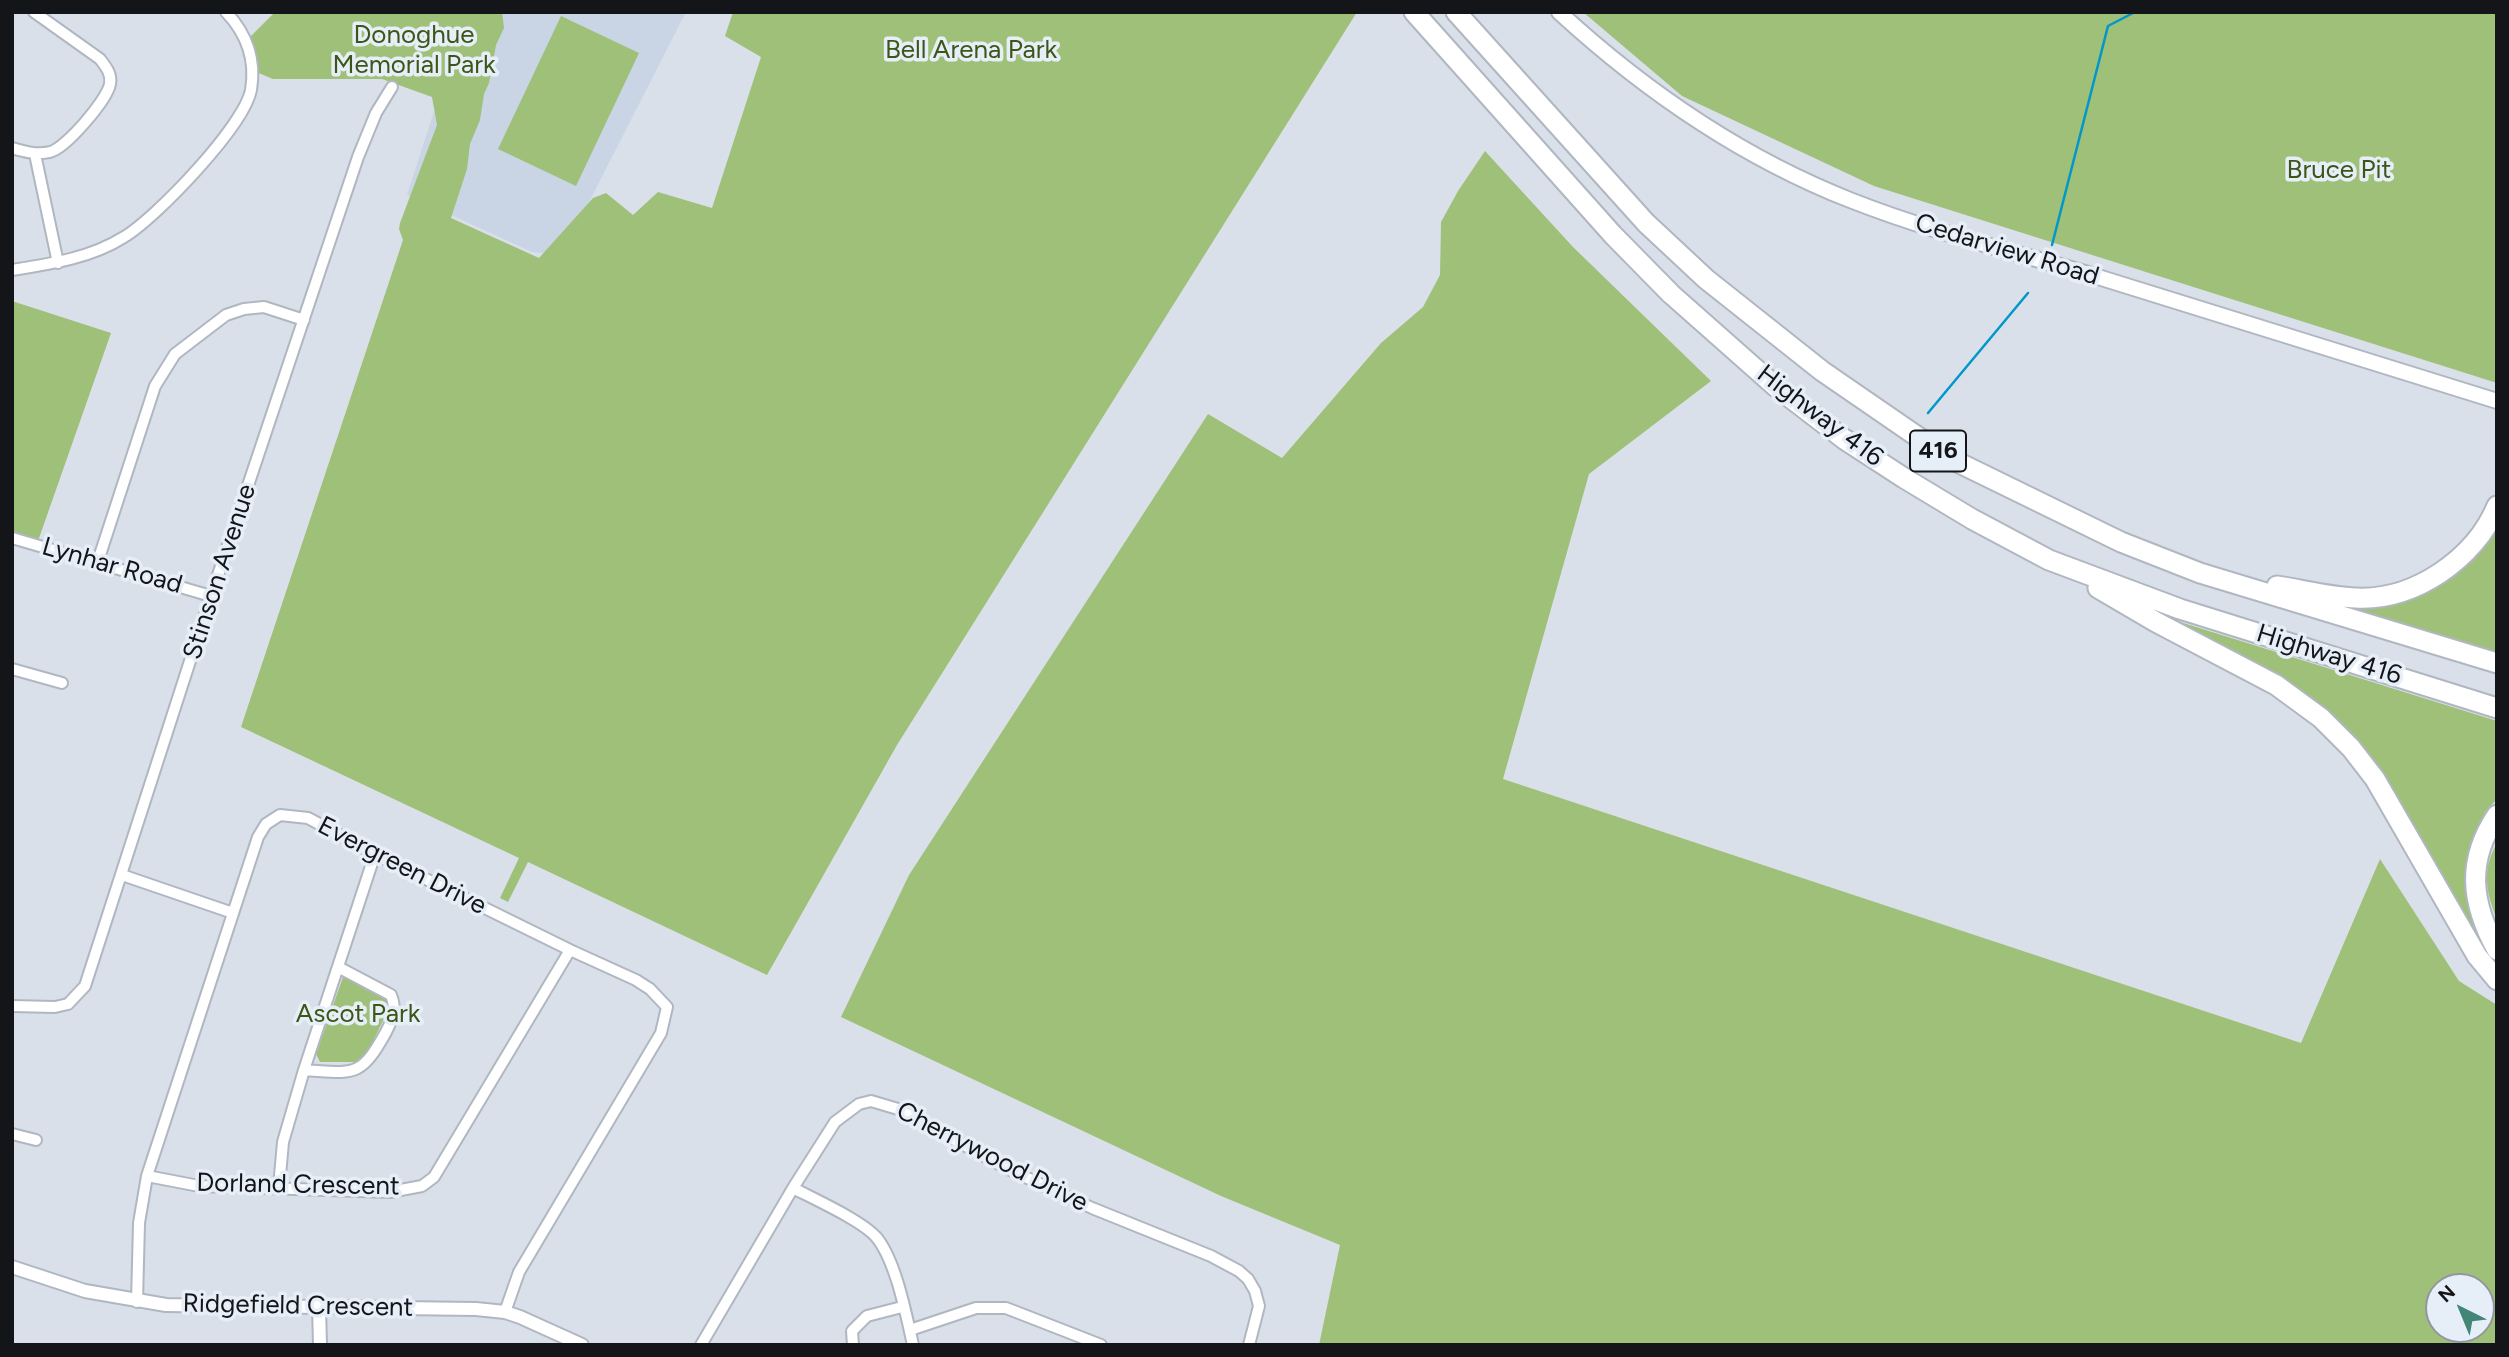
<!DOCTYPE html>
<html>
<head>
<meta charset="utf-8">
<style>
	body { margin:0 }
	#map { position:relative; width:2509px; height:1357px; overflow:hidden; background:#d9e0ea; font-family:Figtree,sans-serif }
	canvas { display:block }
	.frame { position:absolute; inset:0; border:14px solid #131519; pointer-events:none }
	.north { position:absolute; left:2425px; top:1273px; width:70px; height:70px; box-sizing:border-box; background:#e6eef8; border:2px solid #92979f; border-radius:50%; rotate:317deg; font-size:19px; font-weight:700; line-height:28px; text-align:center; color:#131519 }
	.north::after { content:''; display:block; margin:auto; width:24px; height:32px; background:#438577; clip-path:polygon(50% 0,100% 100%,50% 72%,0 100%) }
</style>
</head>
<body>
<div id="map">
<canvas width="2509" height="1357"></canvas>
<div class="frame"></div>
<div class="north">N</div>
</div>
<script>
const ctx = document.querySelector('canvas').getContext('2d');
ctx.lineJoin = 'round';
function fillPath(path, color) { ctx.fillStyle = color; ctx.fill(path, 'evenodd'); }
function strokePath(path, color, width, dash) { ctx.strokeStyle = color; ctx.lineWidth = width; ctx.lineCap = dash ? 'butt' : 'round'; ctx.setLineDash(dash || []); ctx.stroke(path); }
function drawText(font, color, halo, rows, align = 'center') {
  ctx.font = font + ' Figtree,sans-serif'; ctx.lineWidth = 7; ctx.setLineDash([]); ctx.textBaseline = 'middle'; ctx.strokeStyle = halo; ctx.fillStyle = color; for (const [text, x, y, turn = 0] of rows) {
    ctx.save(); ctx.translate(x, y); ctx.rotate((+turn || 0) * Math.PI / 180); ctx.textAlign = isNaN(turn) ? turn : align; if (halo) ctx.strokeText(text, 0, 0); ctx.fillText(text, 0, 0); ctx.restore();
  }
}
const built = new Path2D(`
	M466 12H686L562 255 532 252 407 195Z`);
const green = new Path2D(`
	M275 12H502L504 28 496 45 489 83 484 94 480 120 470 144 467 169 451 218 539 258 593 198 606 193 633 215 658 192 712 208 761 57 725 36 733 12H1357L897 745 767 975 528 862 508 902 500 898 519 858 241 727 403 240 399 229 400 223 437 125 432 97 382 79H273L256 72 251 36Z
	M1583 12H2497V383L1874 186 1682 96Z
	M561 16 639 53 576 186 498 149Z
	M1485 151 1573 247 1711 381 1589 474 1503 779 2301 1043 2380 859 2459 981 2497 1005V1345H1319L1340 1245 1221 1196 841 1017 909 875 1208 414 1282 458 1381 343 1423 307 1440 275 1441 222 1458 191ZM2439 1287H2481V1329H2439Z
	M12 301 111 333 38 541 12 533Z
	M2497 516V654L2324 602C2351 602 2385 608 2411 599 2444 587 2474 542 2497 516Z
	M2164 617 2497 721V799L2485 812 2471 855 2497 956V970L2364 754Z
	M2497 843V920C2486 890 2481 872 2497 843Z
	M343 977 385 997 389 1008 366 1056 358 1062H320L316 1054Z`);
const stream = new Path2D(`
	M2052 245 2108 26 2135 12
	M1928 413 2028 293`);
const minor = new Path2D(`
	M12 148C25 152 37 155 50 152 66 148 107 100 110 84 112 74 106 67 100 59L34 12
	M35 154 58 263
	M12 270C50 264 91 258 124 237 156 218 244 126 251 90 256 60 247 34 226 12
	M12 538 211 596
	M98 561 155 386 175 354 226 315 244 309 264 307 304 320
	M12 669 62 683
	M122 875 233 913
	M12 1006 55 1007 68 1004 85 986 211 596 358 157 376 113 392 87
	M304 1070C354 1073 360 1079 386 1032 393 1018 397 1010 391 995L338 967
	M12 1134 36 1140
	M147 1176 199 1186 390 1192 422 1186 434 1177 570 950
	M279 1187 283 1142 304 1070 375 854
	M793 1188C814 1199 863 1221 877 1238 896 1262 906 1314 913 1345
	M137 1302 139 1223 147 1176 258 837 266 824 280 815 308 818 375 854 570 950 636 980 650 989 667 1007 661 1033 519 1272 505 1312
	M910 1330 976 1308H1006L1101 1345
	M701 1345 793 1188 835 1122 859 1104 871 1101 898 1109 1010 1170 1092 1208 1211 1256 1239 1271 1248 1279 1255 1291 1259 1306 1249 1345
	M853 1345 852 1331 867 1316 902 1307`);
const tertiary = new Path2D(`
	M12 1267 85 1291 166 1305 476 1309 505 1312 520 1317 582 1345
	M319 1306 320 1345`);
const secondary = new Path2D(`
	M1559 12C1645 91 1741 157 1850 200 1931 232 2015 252 2098 277 2231 319 2364 360 2497 401`);
const motorway = new Path2D(`
	M1414 12 1613 235 1671 294 1775 386 1844 439 1904 478 1972 519 2049 560 2180 609 2497 708
	M1456 12 1646 223 1706 279 1822 371 1947 457 2121 542 2200 573 2497 663
	M2277 586C2303 590 2330 597 2356 598 2414 601 2475 559 2497 506
	M2098 588 2156 622 2276 685 2321 718 2351 748 2375 779 2477 956 2497 980
	M2497 815C2466 861 2471 903 2497 950`);
const shields = [
	[1938,451,56]
];
const shieldNames = [
	["416",1938,451]
];
const parkNames = [
	["Donoghue",414,35],
	["Memorial Park",414,65],
	["Bell Arena Park",971,50],
	["Bruce Pit",2339,170],
	["Ascot Park",358,1014]
];
const streetNames = [
	["Cedarview Road",2007,250,17],
	["Highway 416",1820,416,37],
	["Lynhar Road",112,566,16],
	["Stinson Avenue",220,572,-72],
	["Highway 416",2329,655,17],
	["Evergreen Drive",402,866,27],
	["Cherrywood Drive",992,1157,27],
	["Dorland Crescent",298,1185,1],
	["Ridgefield Crescent",298,1306,1]
];
fillPath(built, '#c9d5e5');
fillPath(green, '#9ec078');
strokePath(stream, '#0098ca', 2.5);
strokePath(minor, '#b0b7c1', 14);
strokePath(tertiary, '#b0b7c1', 16);
strokePath(secondary, '#b0b7c1', 18);
strokePath(motorway, '#b0b7c1', 23);
strokePath(minor, '#fff', 10);
strokePath(tertiary, '#fff', 12);
strokePath(secondary, '#fff', 14);
strokePath(motorway, '#fff', 19);
for (const [x, y, w] of shields) { const box = new Path2D(); box.roundRect(x - w / 2, y - 20.5, w, 41, 5); ctx.fillStyle = '#e6eef8'; ctx.fill(box); strokePath(box, '#131519', 2); }
drawText('bold 24px', '#131519', null, shieldNames);
drawText('26px', '#3c5617', '#e6eef8', parkNames);
drawText('26px', '#131519', '#e6eef8', streetNames);
</script>
</body>
</html>
